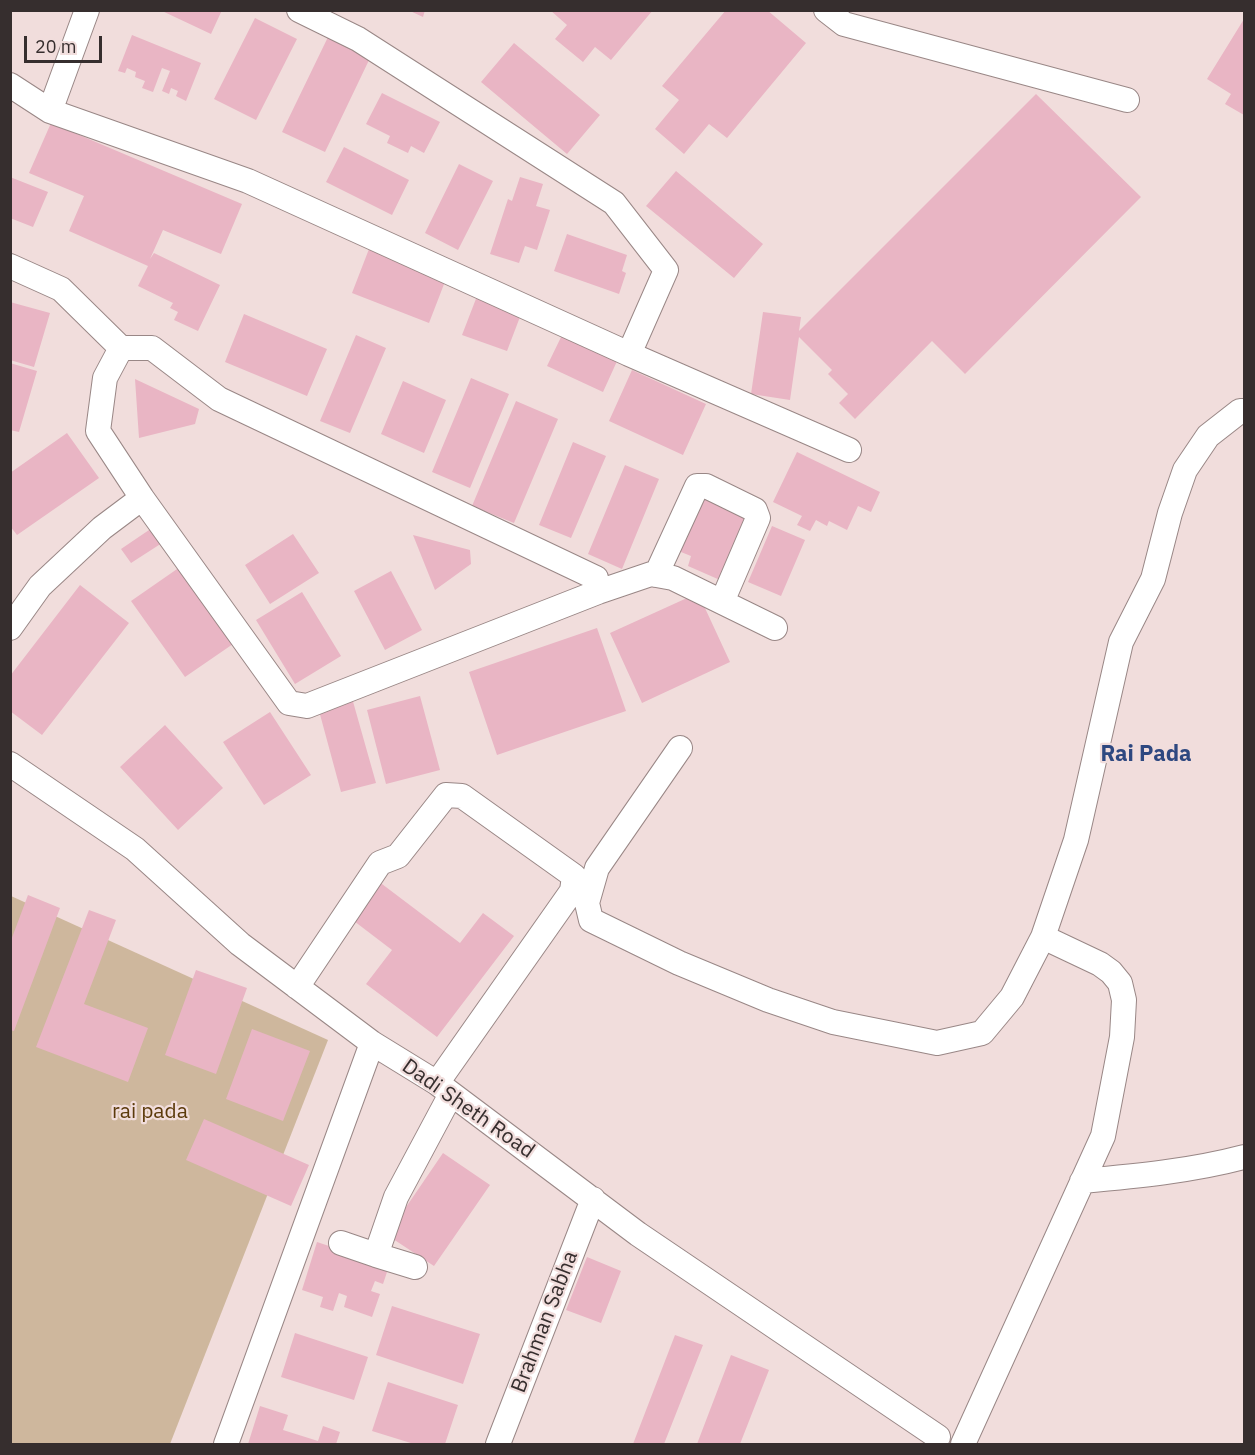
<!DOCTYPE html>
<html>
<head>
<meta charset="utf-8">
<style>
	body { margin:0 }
	#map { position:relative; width:1255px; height:1455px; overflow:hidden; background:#f1dddc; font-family:"IBM Plex Sans",sans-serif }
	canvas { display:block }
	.frame { position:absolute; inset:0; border:12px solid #362e2e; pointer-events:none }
	.scale { position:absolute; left:24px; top:36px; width:78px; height:27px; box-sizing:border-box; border:3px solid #362e2e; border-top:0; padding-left:8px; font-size:18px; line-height:21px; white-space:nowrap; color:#362e2e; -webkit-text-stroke:4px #f1dddc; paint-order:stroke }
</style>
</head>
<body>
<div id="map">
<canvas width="1255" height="1455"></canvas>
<div class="frame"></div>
<div class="scale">20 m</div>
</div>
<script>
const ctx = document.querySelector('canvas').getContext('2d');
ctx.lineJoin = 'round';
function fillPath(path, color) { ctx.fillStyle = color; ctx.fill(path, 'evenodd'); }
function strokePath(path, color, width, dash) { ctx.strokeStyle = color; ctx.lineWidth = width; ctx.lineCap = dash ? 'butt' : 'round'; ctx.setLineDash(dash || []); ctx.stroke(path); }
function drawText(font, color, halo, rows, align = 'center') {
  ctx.font = font + ' "IBM Plex Sans",sans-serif'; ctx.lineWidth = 4.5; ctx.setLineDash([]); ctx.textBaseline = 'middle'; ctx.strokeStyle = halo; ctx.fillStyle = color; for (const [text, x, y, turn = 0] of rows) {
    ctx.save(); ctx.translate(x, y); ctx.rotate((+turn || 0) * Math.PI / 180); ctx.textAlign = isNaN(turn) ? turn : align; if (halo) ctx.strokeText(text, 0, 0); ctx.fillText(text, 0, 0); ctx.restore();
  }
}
const green = new Path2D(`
	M11 896 328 1040 170 1444H11Z`);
const building = new Path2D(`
	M160 10H222L211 34Z
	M408 10H425L423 17Z
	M550 10H653L611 60 595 47 583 62 555 39 567 25Z
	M726 10H767L806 43 727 138 709 124 684 154 655 129 679 100 662 86Z
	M255 18 297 39 256 120 214 99Z
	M1244 19V115L1225 104 1231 94 1207 79Z
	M132 35 201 63 186 101 176 96 178 91 171 88 169 94 162 91 170 71 162 68 153 92 142 88 145 81 135 77 136 72 127 68 125 73 118 71Z
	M328 37 370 58 325 152 282 132Z
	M514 43 600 115 567 154 481 82Z
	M382 93 440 122 424 153 411 146 408 153 387 143 390 136 366 124Z
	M1036 94 1141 197 965 374 932 341 855 419 839 403 848 394 828 374 832 370 799 337 790 400 751 394 763 312 801 317 799 331Z
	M51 123 242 204 221 254 163 230 150 259 154 253 220 285 198 331 174 320 178 312 170 308 173 303 138 286 148 266 69 231 84 196 29 173Z
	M344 147 409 180 392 215 326 182Z
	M459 164 493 181 458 250 425 233Z
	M676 171 763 244 734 278 646 206Z
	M10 177 48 192 33 227 10 218Z
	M520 177 543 184 536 206 550 210 537 250 525 246 519 263 490 254 508 199 512 201Z
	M567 234 627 255 622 271 626 273 619 294 554 271Z
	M369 249 446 279 429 323 352 293Z
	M479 291 523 309 507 351 462 335Z
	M10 302 50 313 34 367 10 360Z
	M244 314 327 349 307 396 225 362Z
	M563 333 618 359 603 392 547 366Z
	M356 335 386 348 350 433 320 421Z
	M10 363 37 371 19 432 10 430Z
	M632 370 706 404 683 455 609 421Z
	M471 378 509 394 470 488 432 472Z
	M135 379 199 409 195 424 139 438Z
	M403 381 446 400 424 453 381 434Z
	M516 401 558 419 514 523 472 506Z
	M67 433 99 478 17 535 10 526V473Z
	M573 442 606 456 571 538 539 525Z
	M797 452 880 492 871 512 858 506 847 530 829 521 827 526 816 520 810 531 797 525 802 516 773 502Z
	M625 465 659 479 622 569 588 554Z
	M697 495 748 518 720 580 688 566 691 556 671 548Z
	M772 526 805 540 781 596 748 582Z
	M152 528 162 543 131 563 121 549Z
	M293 534 319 573 270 604 245 565Z
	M413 535 470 550 471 564 435 590Z
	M180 567 233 644 185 677 131 601Z
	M391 571 422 630 385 650 354 591Z
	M80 585 129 623 42 735 10 711V676Z
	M302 592 341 656 295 684 256 620Z
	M698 593 730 662 642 703 610 633Z
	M597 628 626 711 497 755 469 672Z
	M420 696 440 770 386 784 367 710Z
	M352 698 376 783 341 792 318 707Z
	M270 712 311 775 264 805 223 742Z
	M165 725 223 788 178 830 120 767Z
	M378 881 460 943 483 913 514 936 437 1037 366 984 392 950 350 918Z
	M28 895 60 908 14 1031 10 1030V943Z
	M89 910 116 920 84 1004 148 1028 128 1082 36 1047Z
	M196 970 247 988 216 1074 165 1055Z
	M252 1029 310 1051 283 1121 226 1099Z
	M204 1119 309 1165 291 1206 186 1160Z
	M443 1153 490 1185 434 1266 387 1235Z
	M317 1242 389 1266 383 1284 375 1281 371 1291 380 1294 372 1317 344 1307 347 1296 339 1293 333 1311 320 1307 323 1297 302 1290Z
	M587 1257 621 1271 601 1323 566 1310Z
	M392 1306 480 1334 463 1384 376 1355Z
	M295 1333 368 1357 354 1400 281 1377Z
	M675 1335 703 1345 664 1444H633Z
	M731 1355 769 1370 740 1444H697Z
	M388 1382 458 1405 445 1444H414L372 1431Z
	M260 1406 288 1415 283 1430 318 1441 323 1426 340 1432 336 1444H248Z`);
const street = new Path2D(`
	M826 10 844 24 1127 100
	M10 85 50 111 248 181 629 354 666 270 614 203 358 39 299 10
	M50 111 87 10
	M10 266 61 289 121 348H152L219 399 596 578 598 592 307 706 289 703 142 498 98 431 105 378 121 348
	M629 354 849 450
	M656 575 697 486H706L755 510 758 518 722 602
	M598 592 651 574 673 578 775 628
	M10 628 40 586 102 528 142 498
	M680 748 597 868 587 903 591 920 679 963 768 1000 833 1022 937 1043 982 1033 1012 997 1043 937 1076 840 1121 642 1153 579 1170 513 1185 470 1208 436 1240 411H1244
	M10 764 135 849 240 944 372 1043 437 1083 638 1234 938 1437
	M297 987 380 863 398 856 446 795 462 796 574 876 572 891 437 1083
	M1082 1181C1137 1176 1191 1171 1244 1157
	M341 1243 376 1255
	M415 1267 376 1255 396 1197 451 1094
	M226 1444 372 1043
	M498 1444 593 1199
	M963 1444 1103 1136 1122 1037 1124 1000 1120 983 1111 972 1100 964 1043 937`);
const streetNames = [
	["Dadi Sheth Road",468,1109,35],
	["Brahman Sabha",545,1322,-69]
];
const parkNames = [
	["rai pada",150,1112]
];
const neighbourhoodNames = [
	["Rai Pada",1146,755]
];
fillPath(green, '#ceb79d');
fillPath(building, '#e9b5c4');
strokePath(street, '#998786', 26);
strokePath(street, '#fff', 24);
drawText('21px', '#362e2e', '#f1dddc', streetNames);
drawText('21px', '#5b3a0b', '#f1dddc', parkNames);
drawText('bold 22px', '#2e4880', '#f1dddc', neighbourhoodNames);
</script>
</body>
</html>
